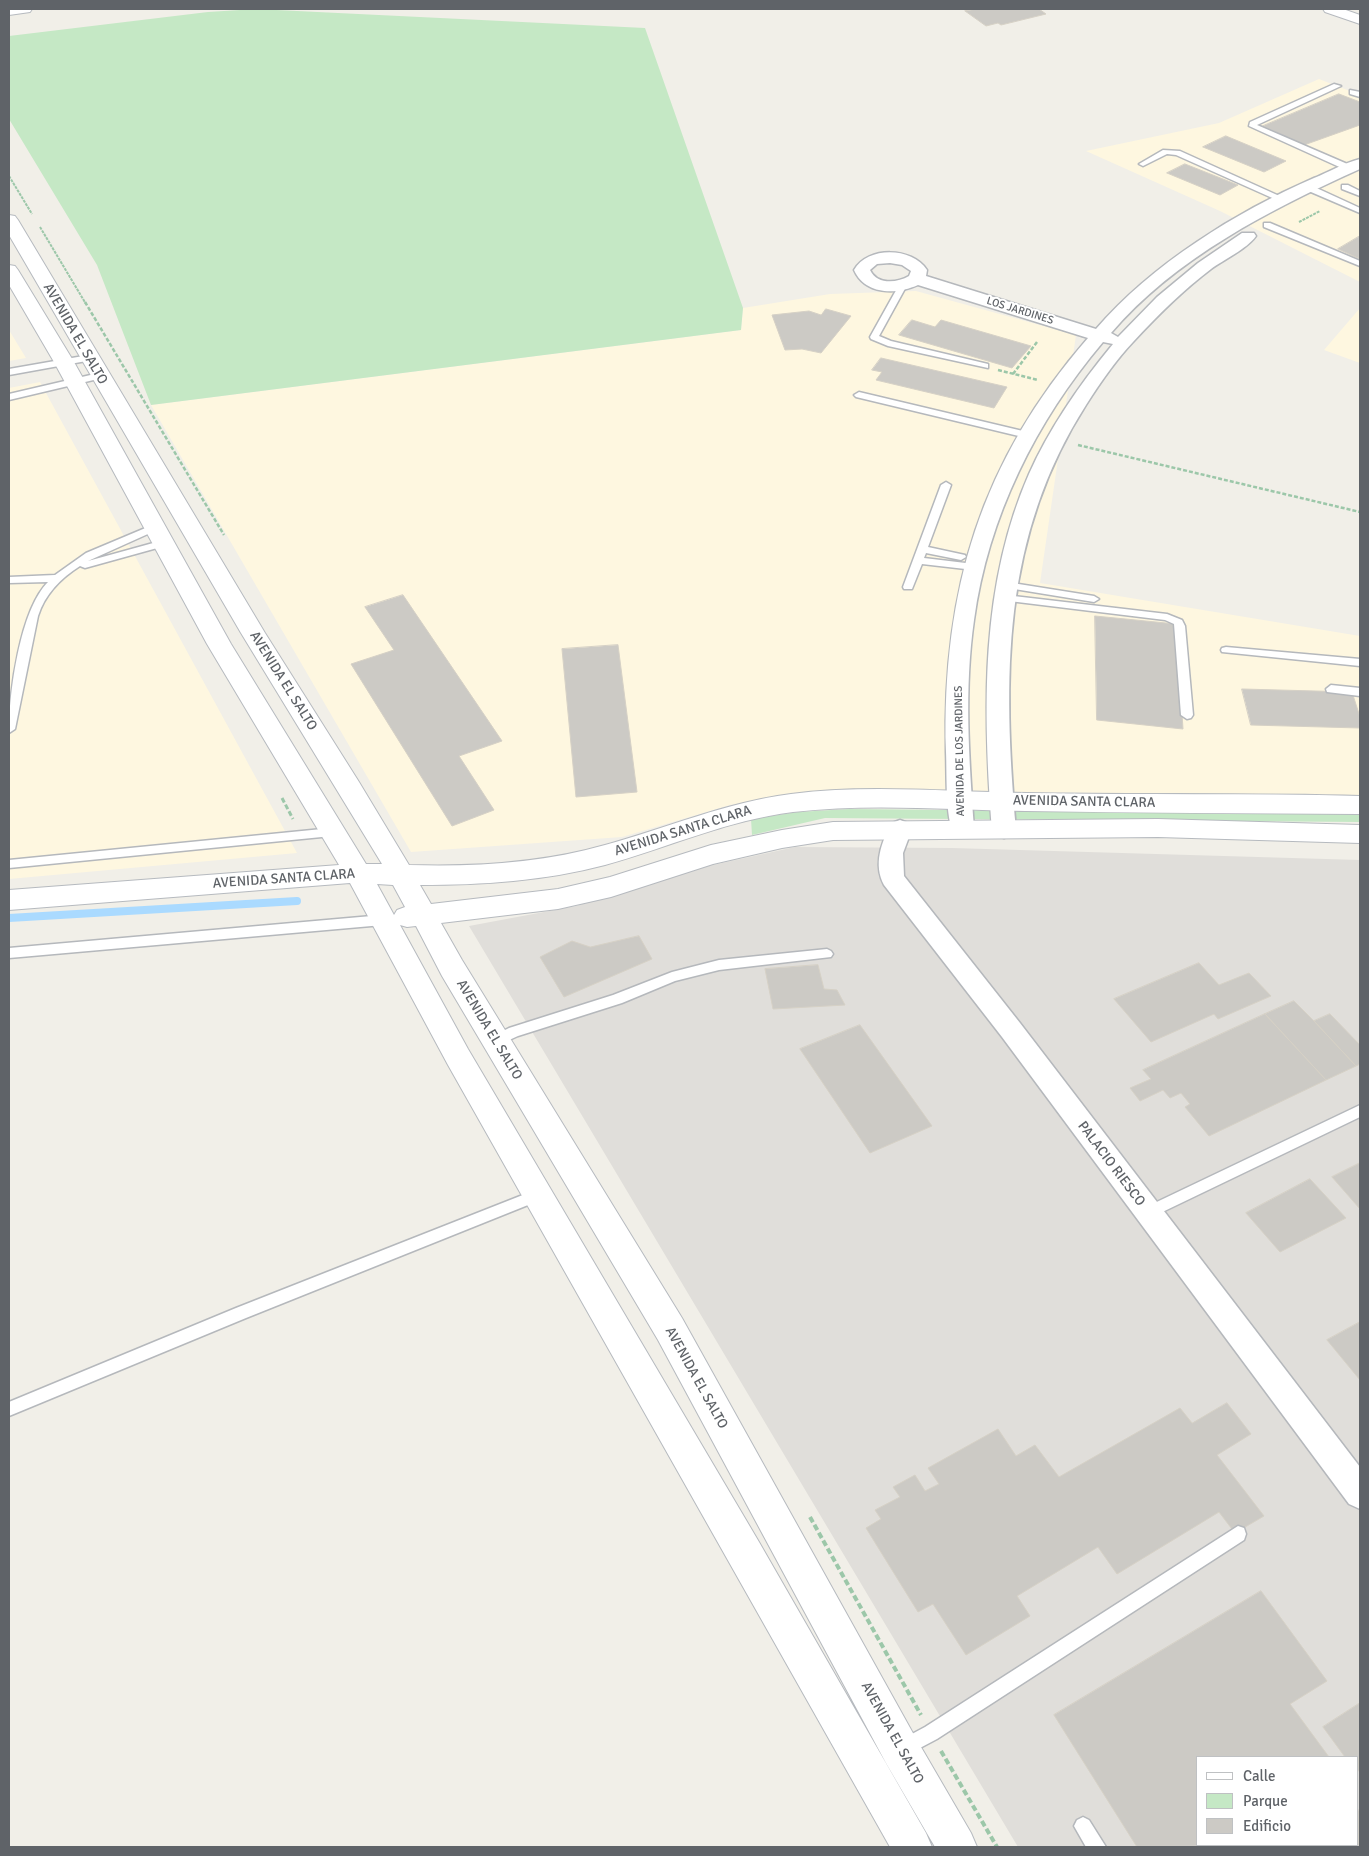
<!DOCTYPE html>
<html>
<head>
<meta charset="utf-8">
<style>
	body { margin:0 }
	#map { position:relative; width:1369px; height:1856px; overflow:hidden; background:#f1efe8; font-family:Signika,sans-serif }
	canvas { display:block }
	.frame { position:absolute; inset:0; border:10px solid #5f6368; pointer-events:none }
	.legend { position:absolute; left:1196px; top:1756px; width:162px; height:90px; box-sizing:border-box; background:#fff; border:1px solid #bfc1c3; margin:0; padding:6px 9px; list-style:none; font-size:15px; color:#5f6368 }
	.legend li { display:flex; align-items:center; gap:10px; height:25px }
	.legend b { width:25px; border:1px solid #bfc1c3 }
</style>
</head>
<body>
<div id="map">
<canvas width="1369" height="1856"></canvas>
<div class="frame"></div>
<ul class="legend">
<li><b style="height:6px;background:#fff"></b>Calle</li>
<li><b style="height:14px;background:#c5e8c5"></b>Parque</li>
<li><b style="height:14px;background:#cccac5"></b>Edificio</li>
</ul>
</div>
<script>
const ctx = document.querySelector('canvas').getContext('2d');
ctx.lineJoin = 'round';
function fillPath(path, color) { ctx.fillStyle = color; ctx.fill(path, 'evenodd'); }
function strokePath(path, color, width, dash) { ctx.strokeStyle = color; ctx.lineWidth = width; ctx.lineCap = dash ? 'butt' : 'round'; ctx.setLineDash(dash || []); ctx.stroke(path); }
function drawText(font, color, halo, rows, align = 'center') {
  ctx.font = font + ' Signika,sans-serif'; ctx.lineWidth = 4; ctx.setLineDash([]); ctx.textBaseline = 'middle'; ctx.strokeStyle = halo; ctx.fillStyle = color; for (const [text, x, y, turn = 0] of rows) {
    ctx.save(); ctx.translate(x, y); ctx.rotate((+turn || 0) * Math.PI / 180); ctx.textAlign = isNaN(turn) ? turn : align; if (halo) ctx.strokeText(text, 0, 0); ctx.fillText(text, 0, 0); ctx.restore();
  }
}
const commercial = new Path2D(`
	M1319 79 1360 95V282L1220 211 1086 151 1219 123Z
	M916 291 1076 335 1040 583 1360 636V796L856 790 780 796 730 805 622 837 411 852 151 405 741 330 743 308 830 294Z
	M1360 308V363L1324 350Z
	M9 330 26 358 9 361Z
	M40 382 297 853 9 879V388Z`);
const industrial = new Path2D(`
	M795 847 952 848 1360 860V1847H1018L469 926 576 906 695 869ZM1198 1757H1358V1845H1198Z`);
const green = new Path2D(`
	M256 9 645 28 743 308 741 330 151 405 97 265 9 119V36L208 12Z
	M849 809 1360 814V822L825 818 752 835 751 819 798 812Z`);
const stream = new Path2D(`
	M9 918 297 901`);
const building = new Path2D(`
	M978 9H1039L1046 14 1001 25 998 23 986 26 965 11Z
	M1339 94 1360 102V125L1304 145 1263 126Z
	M1226 136 1286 161 1264 172 1203 147Z
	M1185 164 1238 185 1220 195 1167 173Z
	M1360 236V259L1338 249Z
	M826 309 851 316 821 353 802 349 785 350 772 315 809 311 821 315Z
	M912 320 935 327 941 320 1031 346 1012 368 899 335Z
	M881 358 1007 387 994 408 876 380 882 372 872 370Z
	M403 595 502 741 459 756 494 810 452 826 351 664 394 650 365 607Z
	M1095 616 1176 624 1183 729 1097 720Z
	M618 645 637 792 576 797 562 649Z
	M1242 689 1352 692 1360 717V728L1251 725Z
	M639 936 652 959 564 997 540 957 572 941 590 947Z
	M1199 963 1219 985 1249 973 1271 996 1218 1019 1214 1014 1151 1042 1114 999Z
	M818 965 824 989 837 990 845 1005 773 1009 765 969Z
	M1294 1001 1314 1021 1356 1066 1326 1080 1265 1014Z
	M1265 1014 1326 1080 1209 1136 1185 1107 1190 1104 1181 1093 1170 1098 1163 1090 1140 1101 1130 1088 1151 1079 1143 1070Z
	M1330 1014 1360 1045V1064L1356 1066 1314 1021Z
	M860 1025 932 1126 870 1153 800 1049Z
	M1360 1163V1209L1332 1177Z
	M1310 1179 1346 1218 1280 1252 1246 1213Z
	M1360 1322V1380L1327 1340Z
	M1227 1403 1251 1434 1217 1455 1264 1516 1235 1533 1219 1512 1117 1574 1098 1547 1017 1596 1030 1616 966 1655 933 1604 918 1612 866 1528 881 1519 875 1510 900 1497 893 1487 915 1475 925 1491 939 1484 928 1468 998 1429 1016 1456 1035 1445 1059 1477 1180 1408 1192 1423Z
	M1261 1591 1327 1681 1290 1704 1329 1757H1198V1845H1222L1218 1847H1137L1054 1715Z
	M1360 1703V1770L1358 1771V1757H1345L1323 1727Z
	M1360 1809V1847H1300L1304 1845H1358V1811Z`);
const pathFar3 = new Path2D(`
	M9 176 32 214
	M1299 222 1320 211
	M40 227 86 304`);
const pathFar2 = new Path2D(`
	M85 302 224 535
	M998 370 1038 380
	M1013 374 1037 342
	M1078 445 1360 512`);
const pathFar1 = new Path2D(`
	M282 798 293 819`);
const path = new Path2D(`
	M810 1517 921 1715
	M941 1751 997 1847`);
const lane = new Path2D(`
	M1334 84 1341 86 1257 125 1352 166V170H1346L1249 126 1250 122Z
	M1350 90 1360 92V97L1350 94Z
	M1163 150 1180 151 1286 199 1279 201 1176 155 1167 154 1143 166 1139 164Z
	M1304 185H1310L1360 208V213L1304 189Z
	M1342 185H1348L1360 191V196L1342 189Z
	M1264 223H1270L1360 261V266L1264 227Z
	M903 282 907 285 879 336 891 341 988 364V368L888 346 871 339 870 337 899 285Z
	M89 355 93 358 92 360 9 375V369Z
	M99 373 102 374V378L9 400V394Z
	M859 392 1027 432 1032 435 1027 438 856 397 854 395Z
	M946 482 951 485 928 547 965 555 966 557 961 560 926 553 924 558 974 564 979 567 974 570 922 564 912 589H904L903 587 941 485Z
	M155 524 159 525V529L88 561 164 540 168 541V545L85 568 80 566C61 578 45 594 38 616L15 729 9 733C9 693 20 610 48 582L9 583V577L55 575 86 553Z
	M1006 582 1094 596 1099 599 1094 602 1002 587 1001 585 1002 583Z
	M1005 595 1167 614 1182 620 1185 626 1193 715 1191 718 1187 719 1181 715 1174 624 1165 620 1001 600 1000 598Z
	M1226 647 1360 659V666L1222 652 1221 650 1222 648Z
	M1331 685 1360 688V696L1327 692 1326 689Z
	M332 828 338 832 332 836 9 868V860Z
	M383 915 387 917 389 920 387 923 383 925 9 958V948Z
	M827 949 831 951 833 954 831 957 719 970 675 981 622 1003 518 1036 496 1046 491 1045 489 1041 491 1037 509 1028 613 995 672 972 719 960Z
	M1360 1105V1117L1152 1217 1147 1219 1142 1217 1140 1213 1142 1209Z
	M538 1189 543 1191 545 1195 543 1199 246 1318 9 1416V1402L236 1308Z
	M1238 1526 1244 1528 1246 1534 1244 1540 937 1739 903 1757 897 1754 894 1748 897 1742 925 1727Z
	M1083 1817 1089 1820 1106 1847H1086L1074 1826 1077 1820Z`);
const street = new Path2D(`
	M1360 159V169C1271 209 1175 258 1111 333L1118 337 1157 297 1198 263 1242 233H1254L1256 236C1247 249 1223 260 1211 269 1182 291 1157 316 1133 342 1115 361 1100 383 1086 405 1001 538 1003 678 1016 829L1012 835 1004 838 996 835 992 829C983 710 980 586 1029 474 1050 427 1080 384 1113 344L1103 342C1036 421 988 517 974 620 964 689 969 759 974 828L970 834 962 836 954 834C945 819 947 771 946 752 942 590 981 461 1088 338L918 285C896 295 865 295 854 270 868 246 912 247 927 270L926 276 1096 329C1152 264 1236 212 1314 178 1329 172 1344 163 1360 159ZM890 263 902 265 911 271 909 276C897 283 877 285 870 270L877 264Z
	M900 820 908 823 912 829 903 853 904 876 1020 1023 1360 1467V1509L1349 1504 1002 1037 884 885C873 865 881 842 892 823Z`);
const secondary = new Path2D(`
	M9 9H32L30 12 9 15Z
	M1323 9H1343L1360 15V24L1325 12Z
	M9 215 15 216 18 220 265 633 359 782 409 865C475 867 542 863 605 845 667 828 727 802 791 794 869 784 949 792 1027 793 1138 795 1249 793 1360 796V814C1249 813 1137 813 1026 811 948 810 870 803 793 812 728 820 667 848 605 865 544 881 483 885 420 885L431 904 558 889 610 877 711 845 782 830 833 822 1158 819 1360 825V843L1158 837 833 840 782 848 713 864 611 897 558 909 441 923 462 960 682 1318 914 1735 971 1833 977 1847H935L886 1763 658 1340 442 976 416 926 407 927 400 925 468 1049 759 1542 926 1833 932 1847H890L448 1065 350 883 9 910V890L339 865 207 644 54 362 9 285V265L15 266 18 270 74 362 231 644 366 864H382L241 633 9 235ZM377 884 393 885 405 907 397 910 394 915Z`);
const farStreetnames = [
	["LOS JARDINES",1020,311,17],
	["AVENIDA DE LOS JARDINES",960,751,-91]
];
const streetNames = [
	["AVENIDA EL SALTO",75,334,60],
	["AVENIDA EL SALTO",283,681,58],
	["AVENIDA SANTA CLARA",1084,802,1],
	["AVENIDA SANTA CLARA",683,831,-17],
	["AVENIDA SANTA CLARA",284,879,-4],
	["AVENIDA EL SALTO",489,1030,59],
	["PALACIO RIESCO",1111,1164,53],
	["AVENIDA EL SALTO",696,1378,61],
	["AVENIDA EL SALTO",892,1733,61]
];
fillPath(commercial, '#fef7e0');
fillPath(industrial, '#e0deda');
fillPath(green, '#c5e8c5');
strokePath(stream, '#aadaff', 8);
fillPath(building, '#cccac5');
strokePath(building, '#d6d1c6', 1);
strokePath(lane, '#b5b8bc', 3);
strokePath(street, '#b5b8bc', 3);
strokePath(secondary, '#b6babf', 2);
strokePath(pathFar3, '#9cc7a9', 2, [3, 1]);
strokePath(pathFar2, '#9cc7a9', 2.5, [4, 2]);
strokePath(pathFar1, '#9cc7a9', 3, [5, 2.5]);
strokePath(path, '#9cc7a9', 4, [6, 3]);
fillPath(lane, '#fff');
fillPath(street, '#fff');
fillPath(secondary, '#fff');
drawText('11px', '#5f6368', '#fff', farStreetnames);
drawText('14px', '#5f6368', '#fff', streetNames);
</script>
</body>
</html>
